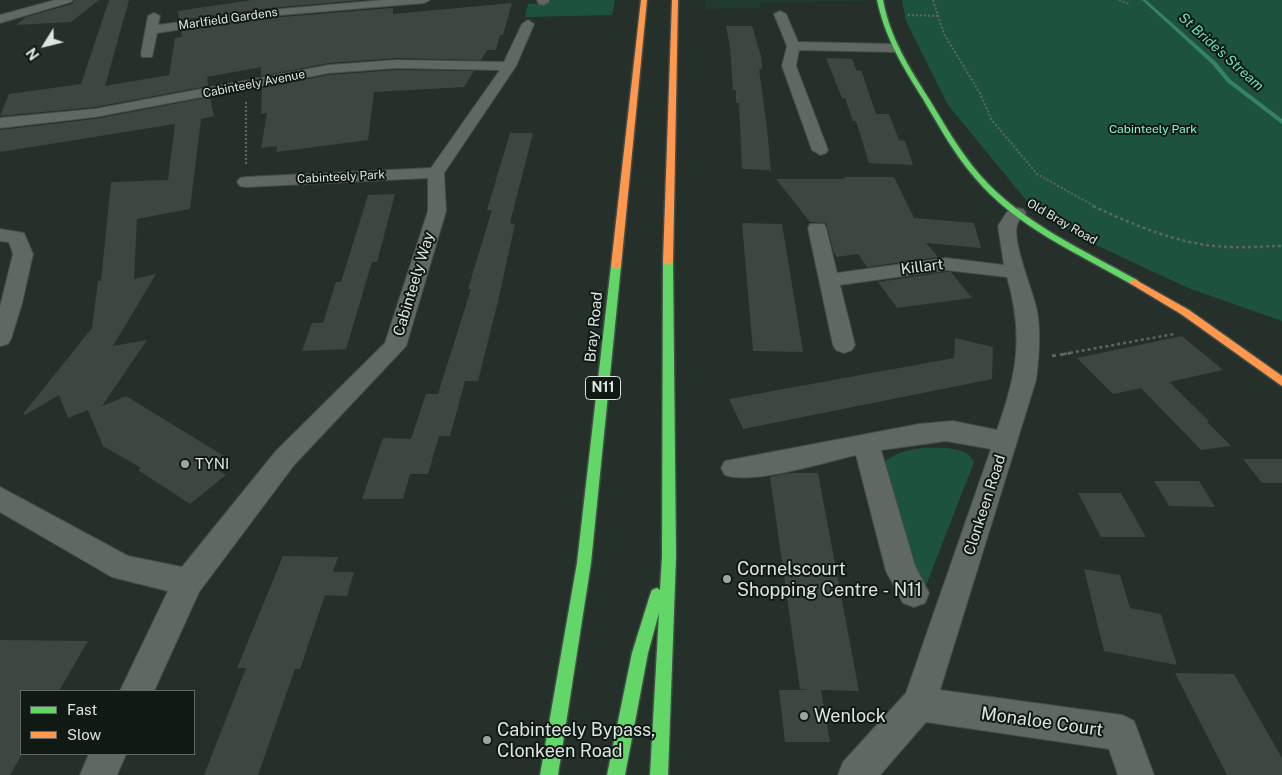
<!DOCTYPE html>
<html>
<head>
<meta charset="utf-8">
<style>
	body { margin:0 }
	#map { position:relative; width:1282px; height:775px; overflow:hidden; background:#25302b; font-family:"Public Sans",sans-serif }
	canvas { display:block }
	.legend { position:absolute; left:20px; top:690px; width:175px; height:65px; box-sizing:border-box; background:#111915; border:1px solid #626b66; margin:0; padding:6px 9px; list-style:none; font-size:15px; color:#dbe6e0 }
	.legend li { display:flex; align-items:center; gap:10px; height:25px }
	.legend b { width:25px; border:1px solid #626b66 }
	.north { position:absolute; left:20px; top:20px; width:50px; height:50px; -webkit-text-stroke:4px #111915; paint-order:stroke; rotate:234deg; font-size:14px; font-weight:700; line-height:20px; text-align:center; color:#dbe6e0 }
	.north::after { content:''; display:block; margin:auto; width:18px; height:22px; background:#dbe6e0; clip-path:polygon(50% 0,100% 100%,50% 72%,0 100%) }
</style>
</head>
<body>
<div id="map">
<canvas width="1282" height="775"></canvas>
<ul class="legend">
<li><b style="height:6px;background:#63d668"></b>Fast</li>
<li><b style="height:6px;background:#ff974d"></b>Slow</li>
</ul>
<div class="north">N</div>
</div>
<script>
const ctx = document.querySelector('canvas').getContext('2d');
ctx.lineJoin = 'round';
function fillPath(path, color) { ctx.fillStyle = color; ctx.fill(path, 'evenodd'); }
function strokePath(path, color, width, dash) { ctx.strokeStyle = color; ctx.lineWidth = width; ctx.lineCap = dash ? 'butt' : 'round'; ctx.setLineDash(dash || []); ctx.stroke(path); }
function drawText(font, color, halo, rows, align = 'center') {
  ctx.font = font + ' "Public Sans",sans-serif'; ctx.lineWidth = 4; ctx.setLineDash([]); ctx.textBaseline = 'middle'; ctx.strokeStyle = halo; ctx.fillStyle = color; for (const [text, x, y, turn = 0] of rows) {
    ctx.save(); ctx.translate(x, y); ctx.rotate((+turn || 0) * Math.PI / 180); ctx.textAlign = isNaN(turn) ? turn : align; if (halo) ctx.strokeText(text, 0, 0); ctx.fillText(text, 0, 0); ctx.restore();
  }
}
const built = new Path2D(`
	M705 0H865V1L760 3 761 8 705 9Z`);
const green = new Path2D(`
	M548 0H615L612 15 525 17 528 4 547 3Z
	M902 0H1282V321L1188 288 1096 245 1031 206 948 105 906 21Z
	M921 448C936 448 967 445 974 462L925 588 914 581 881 466C892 453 905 451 921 448Z`);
const stream = new Path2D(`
	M1142 0H1146L1216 62 1231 80 1282 119V124L1227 82 1212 64Z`);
const building = new Path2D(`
	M75 0H99L71 22 16 25 26 17 72 4Z
	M109 0H129L105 86 169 75 175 38 182 37 181 31 269 18 393 8V14L512 3 503 35H500L496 50H487L481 60 397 58 329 63 261 76V67L207 77 208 86 95 107 0 116 9 94 81 84Z
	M252 0H362L269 8 179 20 178 11Z
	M726 26H752L761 56 762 69H759L767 128 771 172 769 170 742 169 739 103H736V90H733L730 47Z
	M826 58 852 59 857 71 861 70 876 114H889L899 140 905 141 913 165 869 163 856 121H853L845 98H842Z
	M397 70 474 71 464 87 374 92 368 140 276 152 277 146 261 148 267 113 261 114 262 88 329 75Z
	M210 97 214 116 201 119 190 209 137 219 134 279 156 274 113 346 147 340 102 406 126 396 229 459 216 469 226 475 190 504 138 470 141 468 103 446 88 410 68 418 59 395 25 415 23 414 92 328 98 281H101L111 182 168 180 175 124 0 152V130L95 119Z
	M510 133H533L510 223 515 224 498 301 478 381H465L450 436H439L428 474H410L403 499H362L383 438 411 439 426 394H438L471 289H468L492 210H487Z
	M844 177H894L914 218 974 223 981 248 926 243 938 257 867 267 858 254 837 257 834 253 826 223 810 222 776 179H845Z
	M395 194 377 262H372L346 349 302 351 312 323H323L336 282H341L368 195Z
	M742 223 782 224 803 352 753 351Z
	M946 272H951L972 298 897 308 878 282Z
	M1182 336 1223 370 1169 382 1209 421 1207 422 1231 446 1201 450 1141 388 1113 394 1077 358Z
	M955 338 993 347 992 379 743 429 729 399 954 358Z
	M1243 459H1282V483H1262Z
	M791 473H818L859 691 821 690 830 742H785L779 690H810L800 689 770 477Z
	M1154 481H1199L1215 507 1169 506Z
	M1078 493H1121L1146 537H1101Z
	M283 556 338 557 333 572H354L347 596 325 595 300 669H295L258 775H204L246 668H237Z
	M1084 569 1120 575 1130 608 1161 614 1177 665 1104 651Z
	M0 640 88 641 59 691H21V756L10 775H0Z
	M1175 673 1234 674 1282 758V775H1227Z`);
const pathFar2 = new Path2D(`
	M933 0 944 34 980 93 991 119 1037 174 1096 207
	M1119 0 1129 4
	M908 15 938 16
	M246 102V164`);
const pathFar1 = new Path2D(`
	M1093 206C1136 226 1180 245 1228 247 1246 248 1264 246 1282 246
	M1064 354 1174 334`);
const path = new Path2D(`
	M1052 356 1071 353`);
const street = new Path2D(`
	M55 0H73L71 2 0 23V15Z
	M384 0H430L424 3 269 16 157 33 152 57H142L141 54 148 16 154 13 160 16 158 25 269 10Z
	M537 0H549V2L543 5 539 4Z
	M780 11 786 14 798 42 894 44 900 48 894 52 799 50 796 66 828 150 826 153 820 155 812 150 782 66 787 46 774 14Z
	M528 20 534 24 516 66 444 173 446 211 406 346 294 465 199 592 154 691H120L168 591 112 577 0 512V487L128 556 182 567 276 451 385 343 428 211V178L246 187 240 186 237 182 240 178 246 177 431 168 500 70 397 68 329 73 95 117 0 128V118L95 109 329 65 397 60 504 62 522 24Z
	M1017 208 1023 209 1026 213C1023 217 1018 220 1017 225 1012 243 1033 290 1037 311 1041 334 1039 357 1036 380L940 690 1122 715 1134 721 1154 775H1118L1109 749 926 722 880 775H838L843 762 906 693 991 449 946 441 881 450 915 566 929 593 925 603 914 607 903 603 886 571 856 455C825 462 753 485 725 475L721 468 725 461 919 424 953 421 997 430C1017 374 1024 336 1007 277L946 270 840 285 855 345 852 350 844 353 836 350 833 345 808 228 810 224H824L826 228 837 273 946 258 1004 265 998 226 1007 212Z
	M0 229 24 233 33 254 22 303 11 339 8 344 0 346V307L13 254 9 242 0 241Z
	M89 754H126L117 775H80Z`);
const fast = new Path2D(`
	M877 0H883C890 38 909 67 929 99 945 125 960 152 980 175 1021 222 1083 250 1137 280L1139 282 1137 284H1131C1077 253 1015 226 975 178 954 154 939 126 923 99 903 67 885 38 877 0Z
	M668 259 673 262 676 557 668 775H650L659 613 648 653 625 775H607L632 653 650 595 652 590 657 588 660 590 662 557 663 262Z
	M616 263 621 266 591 563 558 775H540L577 563 611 266Z`);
const slow = new Path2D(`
	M641 0H647L621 266 616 269 611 266Z
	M672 0H678L673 262 668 265 663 262Z
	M1134 279 1189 310 1282 376V386L1181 314 1131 284 1129 282Z`);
const markers = [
	[185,464,5,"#9ba6a1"],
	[727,579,5,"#9ba6a1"],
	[804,716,5,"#9ba6a1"],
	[487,740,5,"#9ba6a1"]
];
const farStreetnames = [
	["Marlfield Gardens",228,19,-8],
	["Cabinteely Avenue",254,84,-11],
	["Cabinteely Park",341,177,-3],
	["Old Bray Road",1062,222,30]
];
const farParknames = [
	["Cabinteely Park",1153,129]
];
const farWaternames = [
	["St Bride's Stream",1221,52,42]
];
const shields = [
	[603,388,35]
];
const shieldNames = [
	["N11",603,388]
];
const streetNames = [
	["Killart",922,267,-7],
	["Cabinteely Way",414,284,-73],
	["Bray Road",594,327,-84],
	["Clonkeen Road",985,505,-72]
];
const poiNames = [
	["TYNI",195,464]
];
const nearPoinames = [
	["Cornelscourt",737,569],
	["Shopping Centre - N11",737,590],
	["Wenlock",814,716],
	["Cabinteely Bypass,",497,730],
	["Clonkeen Road",497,751]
];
const nearStreetnames = [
	["Monaloe Court",1042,722,8]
];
fillPath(built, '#213a2e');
fillPath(green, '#1d533e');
fillPath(stream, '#348364');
fillPath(building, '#3e4642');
strokePath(street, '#444c49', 2);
strokePath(fast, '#444c49', 3);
strokePath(slow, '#444c49', 3);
strokePath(pathFar2, '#5e6662', 2, [2, 2]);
strokePath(pathFar1, '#5e6662', 2.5, [3, 3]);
strokePath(path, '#5e6662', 3, [4, 4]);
fillPath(street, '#606864');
fillPath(fast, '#63d668');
fillPath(slow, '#ff974d');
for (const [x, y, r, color] of markers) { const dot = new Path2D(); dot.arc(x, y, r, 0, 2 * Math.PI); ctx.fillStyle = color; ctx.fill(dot); strokePath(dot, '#111915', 2); }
drawText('12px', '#dbe6e0', '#111915', farStreetnames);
drawText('12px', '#85f9c8', '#111915', farParknames);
drawText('italic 14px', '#6fe4b4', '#111915', farWaternames);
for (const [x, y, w] of shields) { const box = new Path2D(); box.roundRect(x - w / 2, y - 11.5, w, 23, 4); ctx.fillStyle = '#111915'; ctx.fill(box); strokePath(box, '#dbe6e0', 1); }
drawText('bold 14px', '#dbe6e0', null, shieldNames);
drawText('15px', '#dbe6e0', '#111915', streetNames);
drawText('15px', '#dbe6e0', '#111915', poiNames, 'left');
drawText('18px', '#dbe6e0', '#111915', nearPoinames, 'left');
drawText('18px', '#dbe6e0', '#111915', nearStreetnames);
</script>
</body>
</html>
